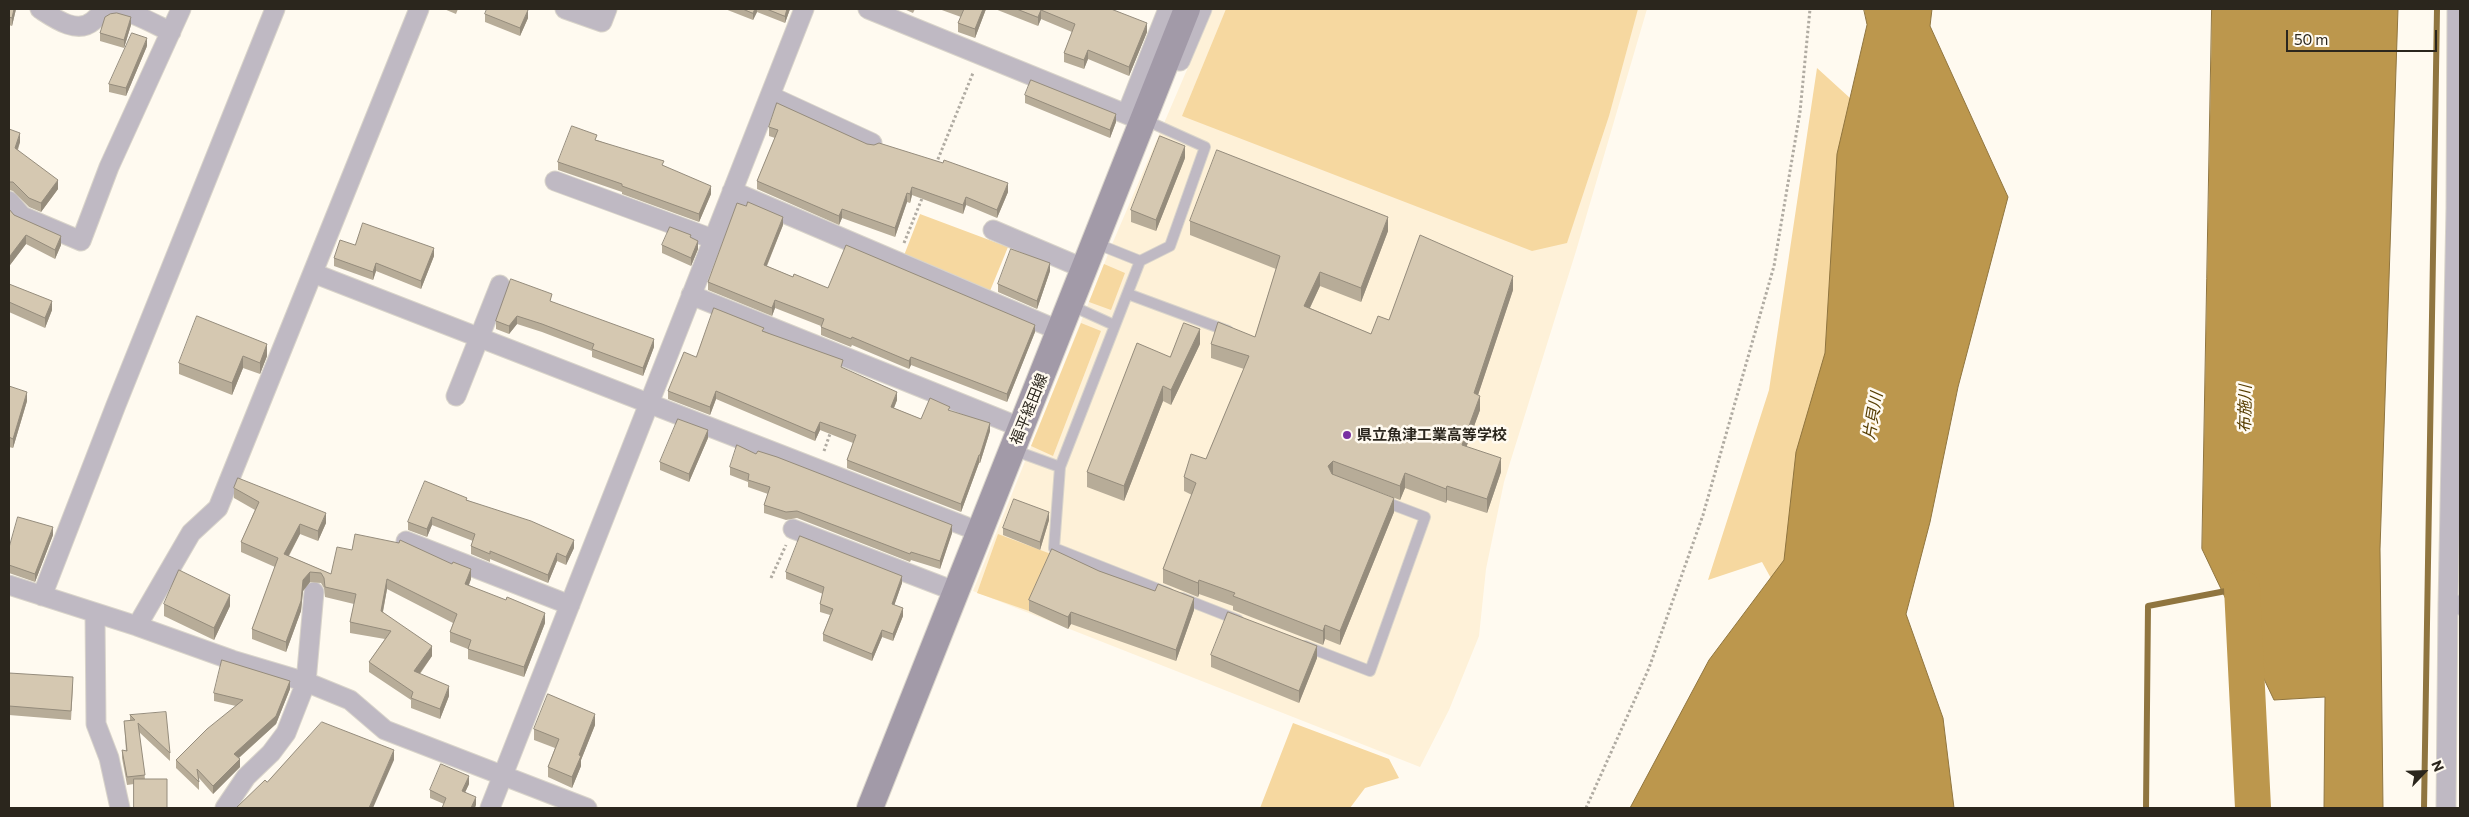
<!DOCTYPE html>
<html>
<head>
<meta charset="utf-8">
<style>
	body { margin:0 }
	#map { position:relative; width:2469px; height:817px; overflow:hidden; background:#fffaf0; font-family:Commissioner,sans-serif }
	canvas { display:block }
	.frame { position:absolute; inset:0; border:10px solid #2b261d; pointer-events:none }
	.north { position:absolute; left:2399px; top:747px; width:50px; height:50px; -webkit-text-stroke:4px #fffaf0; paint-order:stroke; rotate:66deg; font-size:14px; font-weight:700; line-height:20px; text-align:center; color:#2b261d }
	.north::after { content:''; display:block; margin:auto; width:18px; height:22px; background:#2b261d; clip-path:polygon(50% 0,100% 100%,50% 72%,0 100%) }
	.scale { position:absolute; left:2286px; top:30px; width:151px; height:22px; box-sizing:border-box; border:2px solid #2b261d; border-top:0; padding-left:6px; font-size:15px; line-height:18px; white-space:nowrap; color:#2b261d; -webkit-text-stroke:4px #fffaf0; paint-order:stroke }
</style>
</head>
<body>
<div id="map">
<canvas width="2469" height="817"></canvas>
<div class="frame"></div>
<div class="north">N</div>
<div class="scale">50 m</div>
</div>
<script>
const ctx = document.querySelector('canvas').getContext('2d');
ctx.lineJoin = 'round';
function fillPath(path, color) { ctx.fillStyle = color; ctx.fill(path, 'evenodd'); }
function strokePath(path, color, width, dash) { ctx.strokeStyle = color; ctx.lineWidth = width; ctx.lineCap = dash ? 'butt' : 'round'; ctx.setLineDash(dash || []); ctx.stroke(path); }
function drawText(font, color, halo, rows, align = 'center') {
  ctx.font = font + ' Commissioner,"Noto Sans JP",sans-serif'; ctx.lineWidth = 5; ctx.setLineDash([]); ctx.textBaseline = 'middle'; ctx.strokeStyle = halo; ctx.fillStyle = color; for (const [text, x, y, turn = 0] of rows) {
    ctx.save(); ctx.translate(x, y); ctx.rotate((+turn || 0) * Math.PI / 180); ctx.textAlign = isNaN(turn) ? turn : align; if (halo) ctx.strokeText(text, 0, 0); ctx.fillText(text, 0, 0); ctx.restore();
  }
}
const built = new Path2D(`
	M1213 9H1647L1576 251 1504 482 1486 569 1479 636 1449 710 1420 767 973 591 1113 242Z`);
const green = new Path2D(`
	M1226 9H1638L1609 116 1567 243 1532 251 1182 116Z
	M1817 68 1895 139 1789 611 1762 562 1708 580 1769 390Z
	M920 214 1008 247 990 291 903 258Z
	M1104 264 1125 273 1111 310 1089 302Z
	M1081 323 1101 331 1053 456 1031 446Z
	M998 534 1051 554 1029 611 977 593Z
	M1293 723 1389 759 1399 778 1365 788 1350 808H1260Z`);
const water = new Path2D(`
	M1864 9H1932L1930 26 2008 197 1958 387 1930 522 1906 614 1943 718 1954 808H1630L1709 660 1784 560 1796 452 1825 353 1837 154 1867 25Z
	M2212 9H2398L2380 549 2383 808H2324L2325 697 2274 700 2202 549Z`);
const stream = new Path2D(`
	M2146 808 2148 606 2231 590
	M2424 808 2437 9`);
const river = new Path2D(`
	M2242 588 2253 808`);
const path = new Path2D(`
	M936 164 973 73
	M904 243 923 196
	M824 451 831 431
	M771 578 786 545
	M1586 808 1649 668 1703 515 1774 266 1800 112 1810 9`);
const service = new Path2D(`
	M1140 261 1170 246 1205 147 1154 124
	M1128 294 1228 331
	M1070 305 1114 325
	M1013 450 1060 467 1140 261 1095 243
	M1060 467 1054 548 1168 593
	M1182 598 1238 620
	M1305 646 1370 671 1425 517 1383 501`);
const minor = new Path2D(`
	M40 9C54 18 77 35 93 21 98 16 105 10 113 9 126 8 158 26 171 32
	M565 9 602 22 607 9
	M868 9 1143 121
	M2457 9 2456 208H2460
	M1180 61 1202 9
	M770 96 872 143
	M1127 113 1168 9
	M555 181 713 239
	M732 191 1060 331
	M9 201 22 216 81 241 109 167 181 9
	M2456 208 2448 605H2460
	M993 230 1085 269
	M313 273 980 532
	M691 295 1022 428
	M456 396 500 285
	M793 529 957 592
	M406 541 570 605
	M9 585 137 626 232 660 306 682 350 700 385 730 587 808
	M42 596 116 405 275 9
	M95 614 96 724 109 758 120 808
	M137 626 191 533 218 508 419 9
	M225 808 246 777 271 753 286 733 306 682 314 592
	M490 808 804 9
	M2446 808 2448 605`);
const secondary = new Path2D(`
	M870 808 1187 9`);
const wall = new Path2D(`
	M9 9H16L12 26 9 25Z
	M444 9H458L456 14Z
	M725 9H790L785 23 757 12 753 20Z
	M904 9H915L913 13Z
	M939 9H986L975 38 958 32V23L961 17Z
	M995 9H1111L1147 32 1129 76 1088 59 1084 69 1064 62V53L1072 32 1041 19 1038 26Z
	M485 14 528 18 520 36 485 22Z
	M131 25 124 48 100 41V33Z
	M147 46 126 96 109 92V84Z
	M1025 95 1116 122 1110 138 1025 103Z
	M769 127 867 144 1008 192 997 218 966 205 963 214 912 195 910 203 907 202 895 237 842 218 839 225 757 189V181L775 138 769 136Z
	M9 129 20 142 18 150 58 189 41 212 29 207 13 191 9 190Z
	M597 140 664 166 711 194 699 222 622 194V192L558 170V162Z
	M1185 158 1156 231 1131 222V210Z
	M9 209 14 215 61 245 55 259 26 244 10 265 9 264Z
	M1190 221 1388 231 1361 302 1320 286 1310 308 1371 334 1389 320 1513 290 1478 395 1480 410 1466 447 1501 472 1487 513 1447 500 1446 503 1405 488 1400 500 1371 489 1394 512 1340 645 1325 639 1323 645 1233 610V606L1199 594 1198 597 1163 583V569L1192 495 1184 491V477L1206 459 1244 369 1211 358V344L1255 337 1276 269 1190 235Z
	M783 225 767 266 793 277 828 288 1035 332 1007 402 911 365 909 369 852 345 851 347 821 335V326L775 308 772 316 708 290V282Z
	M691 238 698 249 691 266 662 253V245Z
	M355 245 434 256 421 289 376 271 373 280 334 266V258Z
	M1050 271 1037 309 998 292V284Z
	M9 284 52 310 45 328 9 312Z
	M552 302 654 347 643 376 592 357V351L542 332 517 324 509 334 496 329V321Z
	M764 331 843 368 897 400 894 408 921 419 950 411 990 431 980 463H979L961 512 847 468V460L853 443 820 430 815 441 716 399 710 415 668 399V391L696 357Z
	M267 344V356L260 374 243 368 232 395 179 374V363Z
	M1200 344 1171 405 1163 401 1124 501 1087 487V472L1170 357Z
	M9 386 27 401 13 448 9 447Z
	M708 438 689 482 660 470V462Z
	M756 454 952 533 940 569 911 560 910 562 797 518 786 520 764 513V505L768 494 748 487V482L730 475V467Z
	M234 488 326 523 318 541 300 534 289 556 331 574 471 579 469 585 545 623 524 677 468 659V649L450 642V632L453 623 387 589 383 612 432 656 420 674 449 696 440 719 411 708V700L369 672V662L385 639 350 633V622L354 604 325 597 324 588 321 583 310 582 303 591 301 611 286 652 252 639V629L275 567 241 552V542L255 510 234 498Z
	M467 500 574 548 566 565 557 561 548 583 490 559V562L471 554V546L473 541 432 525 427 537 408 530V522Z
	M1049 520 1040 550 1003 535V528Z
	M53 535 35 582 9 573V548Z
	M1099 571 1155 591 1194 610 1176 661 1071 624 1068 629 1029 611V600Z
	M786 572 902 583 894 605 903 616 893 641 882 637 872 661 823 641V634L830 615 820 612V604L823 594 786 579Z
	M164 604 230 606 214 640 164 616Z
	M1211 655 1317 658 1299 703 1211 667Z
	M9 673 73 686 71 720 9 715Z
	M290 689 276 724 239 758 240 767 213 794 199 778V790L176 768V760L236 706 214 701V693Z
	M130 715 170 753V761L139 732 145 779 134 784 127 785 122 758V750L126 751 124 721H130Z
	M595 725 581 760V766L572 788 548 777V767L555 748 534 740V729Z
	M469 784 465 792 476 805 444 804 430 798V790Z`);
const shadedWall = new Path2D(`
	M14 9H16L12 26V18Z
	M755 9H757V12L753 20V13Z
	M787 9H790L785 23V16Z
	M983 9H986L975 38V29Z
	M528 10V18L520 36V28Z
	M1041 10V19L1038 26V17Z
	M131 17V25L124 48V40Z
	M1147 23V32L1129 76V67Z
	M147 38V46L126 96V88Z
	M1088 50V59L1084 69V60Z
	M1116 114V122L1110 138V130Z
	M20 133V142L15 156V148Z
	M1185 146V158L1156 231V220Z
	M58 180V189L41 212V203Z
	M1008 183V192L997 218V210Z
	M711 186V194L699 222V214Z
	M912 187V195L910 203V194Z
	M907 193V202L895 237V228Z
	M966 197V205L963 214V205Z
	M842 209V218L839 225V216Z
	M783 217V225L764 272V265Z
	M1388 217V231L1361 302V288Z
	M26 235V244L10 265V256Z
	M61 236V245L55 259V250Z
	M698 241V249L691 266V258Z
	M434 248V256L421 289V281Z
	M376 263V271L373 280V272Z
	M1050 263V271L1037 309V301Z
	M1320 272V286L1304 320V306Z
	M1513 276V290L1474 407V393Z
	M775 300V308L772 316V308Z
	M52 301V310L45 328V318Z
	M517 316V324L509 334V326Z
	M1035 325V332L1007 402V394Z
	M1200 329V344L1171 405V390Z
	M654 339V347L643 376V368Z
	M267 344V356L260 374V363Z
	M243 356V368L232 395V383Z
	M911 357V365L909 369V361Z
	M1163 386V401L1124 501V486Z
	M716 391V399L710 415V407Z
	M27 392V401L13 448V439Z
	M897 392V400L891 415V407Z
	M1480 396V410L1462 459V445Z
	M820 422V430L815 441V433Z
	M990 423V431L980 463V455Z
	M708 430V438L689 482V474Z
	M979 455V463L961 512V504Z
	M1501 458V472L1487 513V499Z
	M1333 461V475L1328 480V466Z
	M1405 473V488L1400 500V486Z
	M1447 486V500L1446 503V489Z
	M1394 498V512L1340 645V631Z
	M1049 512V520L1040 550V542Z
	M326 513V523L318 541V531Z
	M432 517V525L427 537V529Z
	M300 524V534L284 564V554Z
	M952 525V533L940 569V561Z
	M53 527V535L35 582V574Z
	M574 540V548L566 565V557Z
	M557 553V561L548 583V575Z
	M471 569V579L465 594V584Z
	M310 572V582L303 591 301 611 286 652V642L303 580Z
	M902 576V583L892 612V604Z
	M387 579V589L381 621V611Z
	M1199 580V594L1198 597V583Z
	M230 595V606L214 640V628Z
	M1194 598V610L1176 661V650Z
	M903 608V616L893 641V634Z
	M1071 612V624L1068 629V617Z
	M545 613V623L524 677V667Z
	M1325 625V639L1323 645V631Z
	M882 630V637L872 661V654Z
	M432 646V656L414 681V671Z
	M1317 646V658L1299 703V691Z
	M290 681V689L276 724 234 762V754Z
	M449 686V696L440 719V709Z
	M595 714V725L581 760V766L572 788V777L579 755Z
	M394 750V760L373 808H369Z
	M240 759V767L213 794V786Z
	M469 776V784L462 799V791Z
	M476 797V805L475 808H471Z`);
const building = new Path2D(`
	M9 9H14L12 18 9 17Z
	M487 9H526L528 10 520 28 485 14Z
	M743 9H755L753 13Z
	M767 9H787L785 16Z
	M962 9H983L975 29 958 23 964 9Z
	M1017 9H1111L1147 23 1129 67 1088 50 1084 60 1064 53 1075 24 1041 10 1038 17Z
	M117 13 131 17 124 40 100 33 105 17 110 14Z
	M132 33 147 38 126 88 109 84Z
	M1031 80 1116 114 1110 130 1025 95Z
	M777 103 867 144 874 145 879 143 943 163 944 160 1008 183 997 210 966 197 963 205 912 187 910 194 907 193 895 228 842 209 839 216 757 181 778 130 769 127Z
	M572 126 597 135 595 140 664 161 662 165 711 186 699 214 622 186V184L558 162Z
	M9 129 20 133 15 148 58 180 41 203 29 198 13 182H9Z
	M1160 136 1185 146 1156 220 1131 210Z
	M1217 150 1388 217 1361 288 1320 272 1304 306 1371 334 1378 316 1389 320 1420 235 1513 276 1474 393 1480 396 1462 445 1501 458 1487 499 1447 486 1446 489 1405 473 1400 486 1333 461 1328 466 1332 474 1394 498 1340 631 1325 625 1323 631 1233 596 1235 593 1199 580 1198 583 1163 569 1196 483 1184 477 1191 454 1206 459 1249 356 1211 344 1218 322 1255 337 1280 256 1190 221Z
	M748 202 783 217 764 265 793 277 794 274 828 288 846 245 1035 325 1007 394 911 357 909 361 852 337 851 339 821 327 824 319 775 300 772 308 708 282 737 203 746 206Z
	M9 209 14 215 61 236 55 250 26 235 10 256 9 255Z
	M363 223 434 248 421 281 376 263 373 272 334 258 340 240 355 245Z
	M670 227 691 235 690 237 698 241 691 258 662 245Z
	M1011 249 1050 263 1037 301 998 284Z
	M511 279 552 294 550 301 654 339 643 368 592 349 594 344 542 324 517 316 509 326 496 321Z
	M9 284 52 301 45 318 9 302Z
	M714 308 764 328 762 331 843 360 841 367 897 392 891 407 921 419 930 398 950 407 948 410 990 423 980 455H979L961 504 847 460 856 435 820 422 815 433 716 391 710 407 668 391 684 352 696 357Z
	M197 316 267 344 260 363 243 356 232 383 179 363Z
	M1184 323 1200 329 1171 390 1163 386 1124 486 1087 472 1137 343 1170 357Z
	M9 386 27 392 13 439 9 437Z
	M678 419 708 430 689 474 660 462Z
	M737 445 756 454 758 451 777 457 952 525 940 561 911 552 910 554 797 511 786 512 764 505 770 487 748 480 749 474 730 467Z
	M238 478 326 513 318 531 300 524 284 554 331 574 337 547 352 550 355 534 399 543 400 540 452 564 453 562 471 569 465 584 506 600 507 597 545 613 524 667 468 649 471 640 450 632 457 614 387 579 381 611 432 646 414 671 449 686 440 709 411 698 413 692 369 662 391 631 350 622 356 594 325 587 324 578 321 573 310 572 303 580 301 601 286 642 252 629 278 558 241 542 259 502 234 488Z
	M425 481 467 498 466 500 531 521 574 540 566 557 557 553 548 575 490 551V554L471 546 475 534 432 517 427 529 408 522Z
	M1014 499 1049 512 1040 542 1003 528Z
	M18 517 53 527 35 574 9 565V548Z
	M800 536 902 576 892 604 903 608 893 634 882 630 872 654 823 634 833 609 820 604 824 587 786 572Z
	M1052 549 1099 571 1155 591 1158 584 1194 598 1176 650 1071 612 1068 617 1029 600Z
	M179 570 230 595 214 628 164 604Z
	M1228 612 1317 646 1299 691 1211 655Z
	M222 660 290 681 276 716 234 754 240 759 213 786 197 769 199 782 176 760 207 729 243 700 214 693Z
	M9 673 73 677 71 711 9 706Z
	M548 694 595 714 579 755 581 756 572 777 548 767 559 739 534 729Z
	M166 712 170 753 138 723 145 775 127 777 122 750 127 751 124 721 135 720 130 715Z
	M322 722 394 750 369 808H236L265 780 267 782Z
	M441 764 469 776 462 791 476 797 471 808H442L446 798 430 790Z
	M134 779H167V808H134Z`);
const markers = [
	[1347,435,5,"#792fa1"]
];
const streetNames = [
	["福平経田線",1029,409,-68]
];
const poiNames = [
	["県立魚津工業高等学校",1357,435]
];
const waterNames = [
	["布施川",2245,409,-89],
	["片貝川",1873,416,-80]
];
fillPath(built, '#fef1d8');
fillPath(green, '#f6d8a0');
fillPath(water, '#bc974d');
strokePath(water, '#90753f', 1);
strokePath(stream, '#90753f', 6);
strokePath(river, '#bc974d', 36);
strokePath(service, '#d9d4ca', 12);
strokePath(minor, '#d9d4ca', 21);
strokePath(secondary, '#d9d4ca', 28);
strokePath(path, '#b0aba2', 3, [2.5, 2.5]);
strokePath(service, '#bfb9c3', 10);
strokePath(minor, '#bfb9c3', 19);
strokePath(secondary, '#a29aa8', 26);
fillPath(wall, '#b7ac98');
fillPath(shadedWall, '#958c7c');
fillPath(building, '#d5c8b1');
strokePath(building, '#958c7c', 1);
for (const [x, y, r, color] of markers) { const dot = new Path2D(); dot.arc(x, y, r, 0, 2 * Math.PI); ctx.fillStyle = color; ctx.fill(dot); strokePath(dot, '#fffaf0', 2); }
drawText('15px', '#2b261d', '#fffaf0', streetNames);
drawText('bold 15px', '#2b261d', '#fffaf0', poiNames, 'left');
drawText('italic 16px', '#563d00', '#fffaf0', waterNames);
</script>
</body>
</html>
